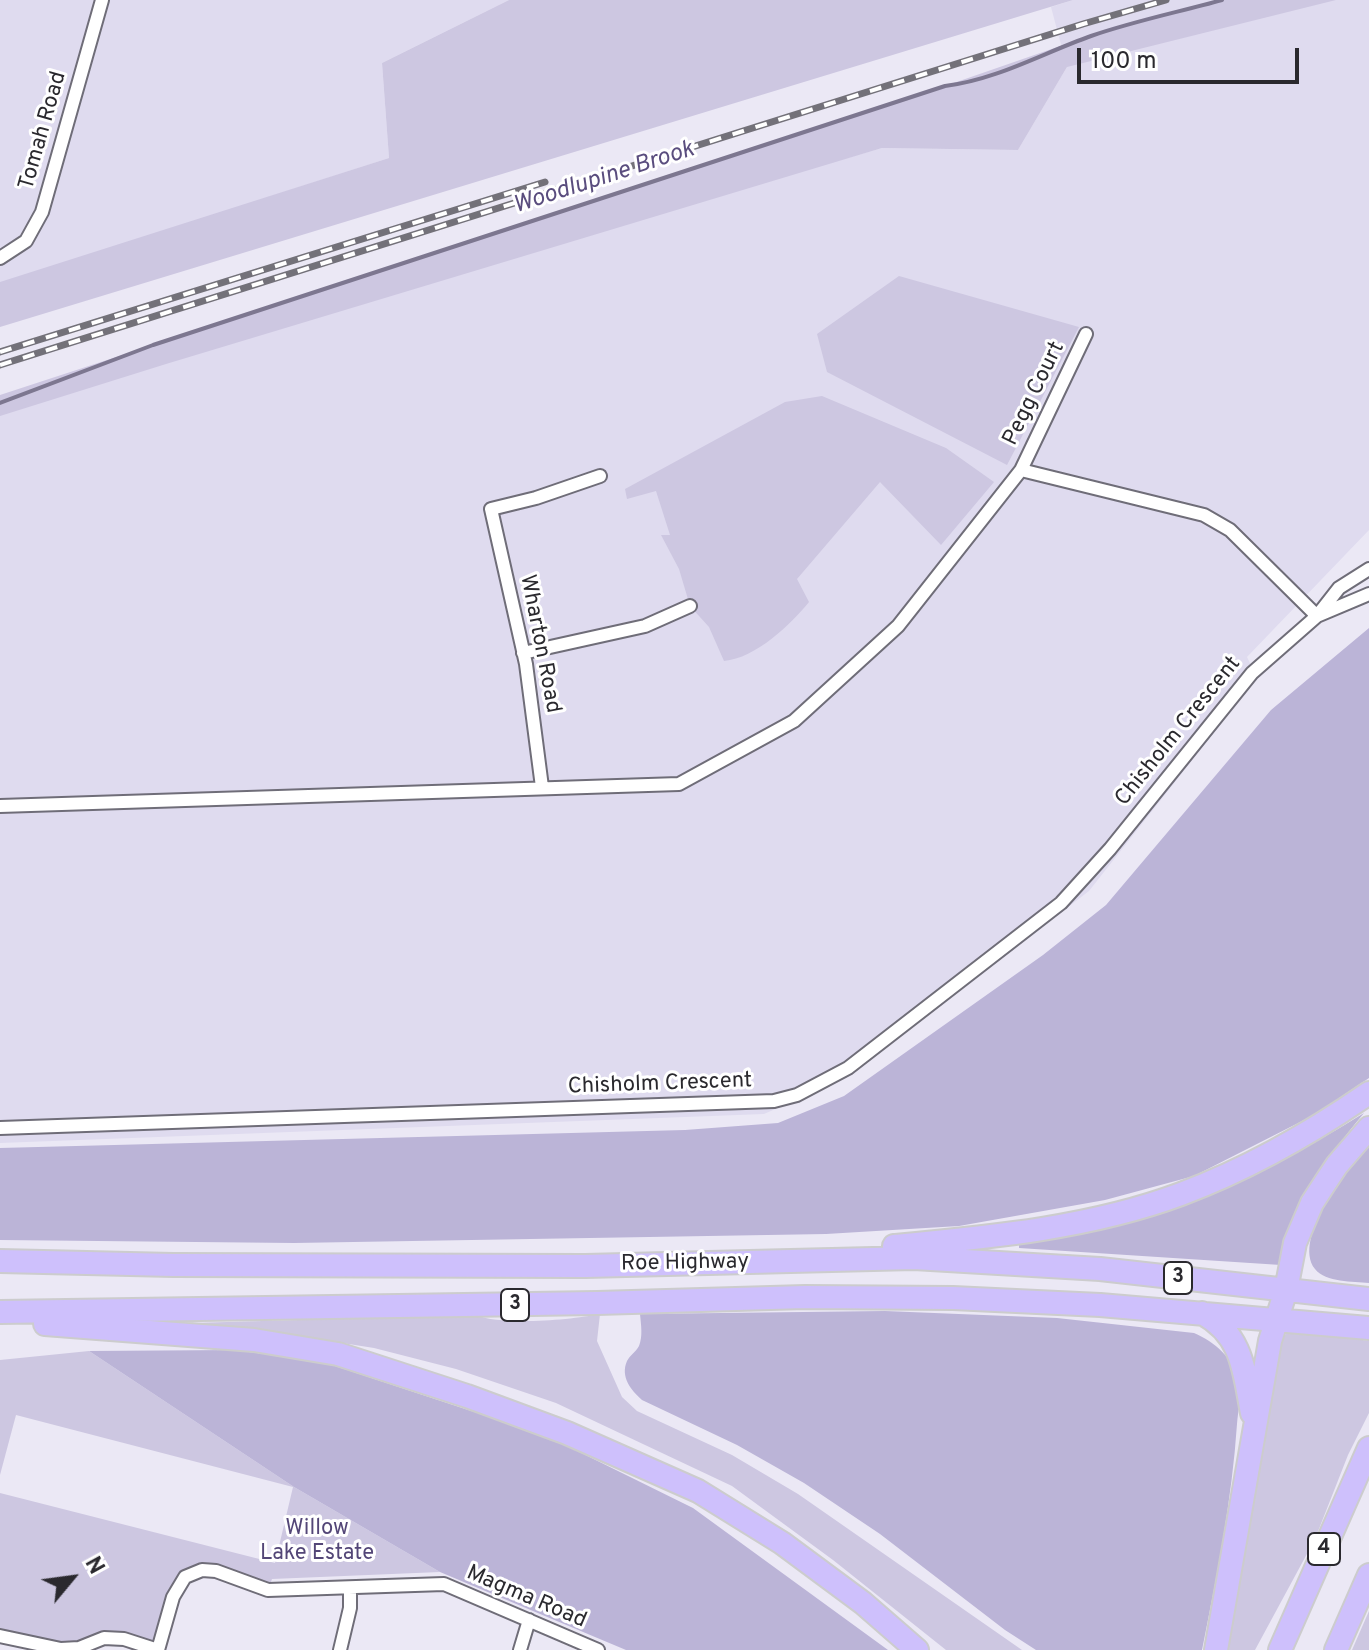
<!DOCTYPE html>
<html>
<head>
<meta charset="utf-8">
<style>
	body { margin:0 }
	#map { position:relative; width:1369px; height:1650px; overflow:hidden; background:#ebe8f5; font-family:Overpass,sans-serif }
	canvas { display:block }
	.north { position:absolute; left:32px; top:1538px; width:80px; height:80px; -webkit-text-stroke:6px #fff; paint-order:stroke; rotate:61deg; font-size:22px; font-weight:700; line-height:32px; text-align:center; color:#2a292e }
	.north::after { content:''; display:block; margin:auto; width:28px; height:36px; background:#2a292e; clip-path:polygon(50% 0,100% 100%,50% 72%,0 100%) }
	.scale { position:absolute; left:1077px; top:48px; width:222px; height:36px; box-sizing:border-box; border:4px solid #2a292e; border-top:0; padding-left:10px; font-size:24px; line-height:28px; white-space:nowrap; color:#2a292e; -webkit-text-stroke:6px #fff; paint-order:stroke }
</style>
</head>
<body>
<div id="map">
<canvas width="1369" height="1650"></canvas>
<div class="north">N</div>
<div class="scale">100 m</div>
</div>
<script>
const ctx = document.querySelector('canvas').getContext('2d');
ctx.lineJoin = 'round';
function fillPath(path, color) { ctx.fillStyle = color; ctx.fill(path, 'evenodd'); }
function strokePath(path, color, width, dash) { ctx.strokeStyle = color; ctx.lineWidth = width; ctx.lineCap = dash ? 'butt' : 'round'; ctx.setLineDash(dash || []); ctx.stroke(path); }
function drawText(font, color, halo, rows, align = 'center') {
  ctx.font = font + ' Overpass,sans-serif'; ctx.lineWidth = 6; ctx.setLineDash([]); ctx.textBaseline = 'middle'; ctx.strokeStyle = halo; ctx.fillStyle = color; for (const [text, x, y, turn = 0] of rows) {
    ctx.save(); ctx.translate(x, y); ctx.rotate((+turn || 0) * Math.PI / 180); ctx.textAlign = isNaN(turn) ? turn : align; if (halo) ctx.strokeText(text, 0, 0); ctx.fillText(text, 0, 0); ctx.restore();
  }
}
const built = new Path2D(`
	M0 0H509L382 63 389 158 0 284Z
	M1073 0H1369V530L1247 657 1257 678 1089 891 846 1078 764 1114 0 1143V412L488 261 882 148 1018 150 1067 67 1051 7Z`);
const green = new Path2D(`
	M509 0H1073L0 327V282L389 158 382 63Z
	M1222 0H1336L1067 67 1018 150 882 148 166 364 0 416V395L945 86 1092 35Z
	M899 276 1079 327 1007 465 827 372 817 334Z
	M822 396 946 448 994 482 941 545 880 482 797 579 809 602C790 625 756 658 724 661L709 627 690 606 679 569 661 535H670L656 491 627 499 625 489 785 402Z
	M600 1314 597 1341 622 1397 637 1411 732 1455 798 1494 1022 1650H946L833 1560 732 1486 556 1403 456 1369 374 1348 279 1333 156 1324 475 1315C503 1326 570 1320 600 1314Z
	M1301 1331 1369 1341V1413L1348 1455 1315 1539 1255 1650H1223L1281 1339 1288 1332Z
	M89 1351 294 1487 440 1572 272 1579 268 1590 216 1571 185 1577 158 1650 124 1639 79 1648 0 1636V1493L275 1563 293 1487 16 1415 0 1475V1360Z
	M1369 1611V1650H1352Z`);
const forest = new Path2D(`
	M1369 628V1078L1314 1115 1194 1176 1105 1200 959 1226 826 1234 294 1243 0 1240V1148L685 1130 778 1123 844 1096 1043 955 1106 905 1271 710Z
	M1364 1113C1328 1157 1288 1207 1281 1265L1019 1248V1242C1148 1232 1256 1180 1364 1113Z
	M1369 1141V1283C1353 1281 1326 1283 1315 1269 1291 1238 1351 1165 1369 1141Z
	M885 1311 1057 1318 1194 1333C1215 1342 1233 1358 1239 1381 1242 1393 1238 1411 1237 1424 1232 1499 1217 1576 1202 1650H1036L1005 1630 880 1534 804 1483 737 1445 642 1400C631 1390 620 1377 627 1361 630 1355 636 1352 639 1346 643 1336 641 1325 640 1314Z
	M233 1350 320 1361 547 1436 693 1508 888 1650H626L440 1572 294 1487 89 1351Z`);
const stream = new Path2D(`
	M0 403 153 345 945 86C996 80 1043 53 1091 36 1134 21 1179 12 1222 0`);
const minor = new Path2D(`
	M0 258 26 241 42 212 102 0
	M1021 470 1086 334
	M1317 616 1369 594
	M523 653 645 626 690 606
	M542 787 526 664 491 509 536 498 600 476
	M0 806 679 784 794 721 898 626 1021 470 1204 515 1230 530 1317 616
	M0 1128 774 1101 797 1095 848 1068 1061 903 1110 849 1252 673 1317 616 1339 588 1369 569
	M0 1636 61 1649 79 1648 104 1638 124 1639 158 1650
	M158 1650 173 1597 185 1577 202 1570 216 1571 268 1590 444 1584 598 1650
	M340 1650 350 1608V1588
	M520 1650 529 1620`);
const motorway = new Path2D(`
	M894 1246C990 1237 1090 1228 1181 1194 1248 1169 1311 1133 1369 1093
	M0 1261 173 1265 585 1266 914 1258 1100 1269 1369 1299
	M0 1312 597 1303 805 1297 953 1298 1100 1305 1369 1328
	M1202 1313C1243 1335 1244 1371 1252 1413
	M45 1324 254 1340 338 1354 467 1396 567 1433 698 1491 782 1543 863 1603 917 1650
	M1216 1650 1270 1341 1286 1290 1295 1243 1312 1203 1325 1183 1337 1165 1369 1128
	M1280 1650 1369 1448
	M1336 1650 1369 1575`);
const rail = new Path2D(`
	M0 352 545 182
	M0 365 1083 24 1166 0`);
const shields = [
	[1178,1278,28],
	[515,1305,28],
	[1324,1549,32]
];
const shieldNames = [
	["3",1178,1278],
	["3",515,1305],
	["4",1324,1549]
];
const streetNames = [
	["Tomah Road",44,131,-74],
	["Pegg Court",1035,394,-64],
	["Wharton Road",539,644,79],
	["Chisholm Crescent",1179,732,-51],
	["Chisholm Crescent",660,1085,-2],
	["Roe Highway",685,1264,-1],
	["Magma Road",526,1598,23]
];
const parkNames = [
	["Willow",317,1530],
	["Lake Estate",317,1555]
];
const waterNames = [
	["Woodlupine Brook",604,179,-18]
];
fillPath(built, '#dfdbef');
fillPath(green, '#cdc7e1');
fillPath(forest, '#bbb4d7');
strokePath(stream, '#7d7790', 4);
strokePath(minor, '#6f6d78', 16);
strokePath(motorway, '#cccccd', 26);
strokePath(minor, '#fff', 12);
strokePath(motorway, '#cec0fc', 22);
strokePath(rail, '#737179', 7);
strokePath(rail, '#fff', 4, [12]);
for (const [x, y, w] of shields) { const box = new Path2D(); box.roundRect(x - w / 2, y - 16, w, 32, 6); ctx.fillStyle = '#fff'; ctx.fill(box); strokePath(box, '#2a292e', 2); }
drawText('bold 20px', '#2a292e', null, shieldNames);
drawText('22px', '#2a292e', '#fff', streetNames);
drawText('22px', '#534677', '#fff', parkNames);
drawText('italic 24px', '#5a4d7e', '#fff', waterNames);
</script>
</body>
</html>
